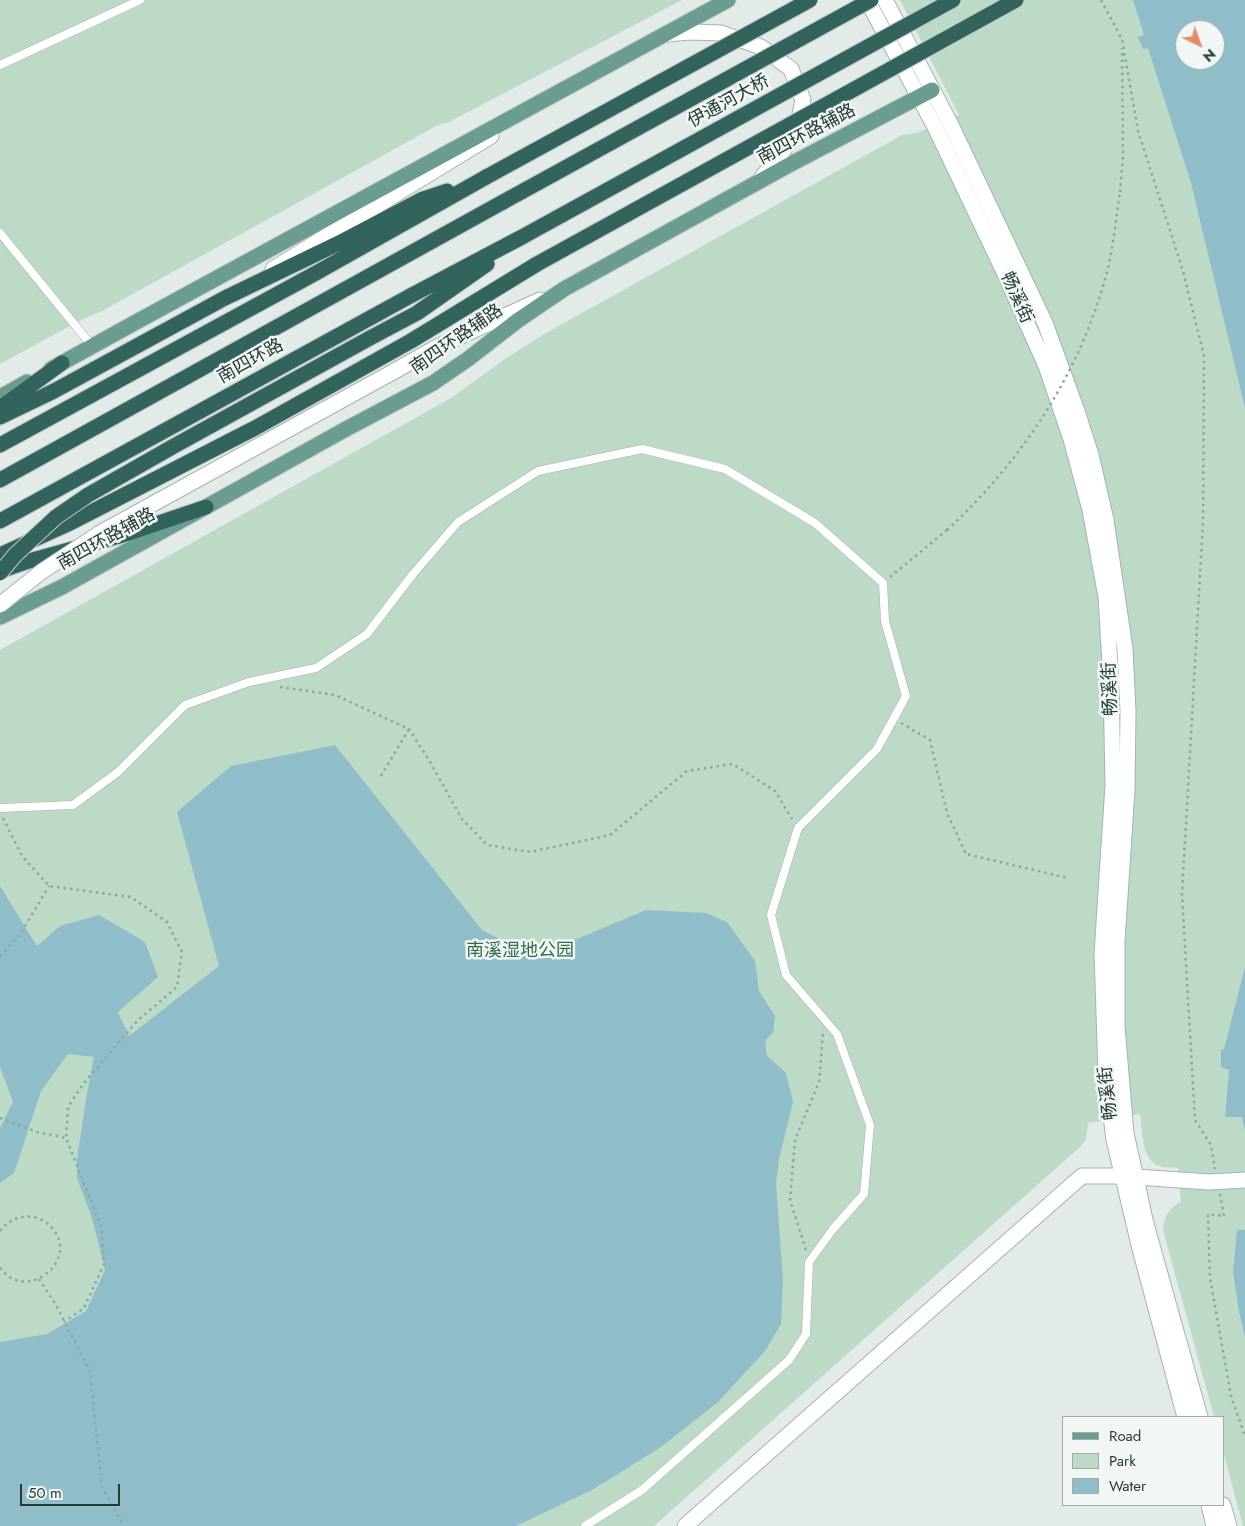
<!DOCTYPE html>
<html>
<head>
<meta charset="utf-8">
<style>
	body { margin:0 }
	#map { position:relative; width:1245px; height:1526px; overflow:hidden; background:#e2ebe7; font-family:Jost,sans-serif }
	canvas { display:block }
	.legend { position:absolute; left:1062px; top:1416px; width:162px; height:90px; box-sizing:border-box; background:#f2f7f5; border:1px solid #a0aba8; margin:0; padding:6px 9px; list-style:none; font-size:15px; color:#243a35 }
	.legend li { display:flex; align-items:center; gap:10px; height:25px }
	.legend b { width:25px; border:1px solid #a0aba8 }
	.north { position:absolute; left:1175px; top:20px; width:50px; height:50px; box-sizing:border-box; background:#f2f7f5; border:1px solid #a0aba8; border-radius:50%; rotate:138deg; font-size:14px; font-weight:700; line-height:20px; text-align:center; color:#243a35 }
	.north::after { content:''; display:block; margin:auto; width:18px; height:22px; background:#e48c66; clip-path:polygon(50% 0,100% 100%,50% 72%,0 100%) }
	.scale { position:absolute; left:20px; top:1484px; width:100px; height:22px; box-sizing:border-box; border:2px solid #243a35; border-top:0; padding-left:6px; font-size:15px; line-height:18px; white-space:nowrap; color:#243a35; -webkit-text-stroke:4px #f2f7f5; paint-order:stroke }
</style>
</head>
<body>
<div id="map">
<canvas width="1245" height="1526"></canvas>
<ul class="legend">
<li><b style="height:6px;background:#6b9c92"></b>Road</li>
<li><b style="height:14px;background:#bddac6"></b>Park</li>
<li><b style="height:14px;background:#8fbeca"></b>Water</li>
</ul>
<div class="north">N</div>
<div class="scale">50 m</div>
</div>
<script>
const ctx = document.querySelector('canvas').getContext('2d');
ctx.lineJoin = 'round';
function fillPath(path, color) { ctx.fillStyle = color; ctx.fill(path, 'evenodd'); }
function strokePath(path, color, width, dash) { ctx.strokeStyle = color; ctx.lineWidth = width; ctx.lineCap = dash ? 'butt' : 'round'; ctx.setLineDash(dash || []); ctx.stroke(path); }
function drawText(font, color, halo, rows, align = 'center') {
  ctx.font = font + ' Jost,"Noto Sans SC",sans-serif'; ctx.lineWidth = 5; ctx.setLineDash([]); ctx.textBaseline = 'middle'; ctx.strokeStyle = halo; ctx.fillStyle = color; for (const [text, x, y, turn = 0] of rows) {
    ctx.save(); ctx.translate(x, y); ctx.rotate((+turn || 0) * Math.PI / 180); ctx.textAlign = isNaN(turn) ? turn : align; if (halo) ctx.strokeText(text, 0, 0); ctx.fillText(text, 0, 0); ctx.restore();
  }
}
const green = new Path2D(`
	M0 0H682L449 122 438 125 102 311 83 319 0 364Z
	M900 0H1245V1526H1243L1224 1455V1417H1214L1163 1230C1164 1216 1169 1208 1181 1202L1178 1168C1173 1167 1167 1168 1162 1167 1140 1161 1143 1131 1140 1114L1088 1123 1086 1139 1081 1146 654 1526H0V650L451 398 508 357 546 333 902 135 917 133 959 115ZM1185 30H1215V60H1185Z`);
const water = new Path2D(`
	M1133 0H1245V408L1191 183 1148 48 1143 49 1138 37 1144 35ZM1185 30H1215V60H1185Z
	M335 745 482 930 523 951 577 939 646 910 706 913 727 922 755 961 759 991 775 1016 773 1033 765 1041 767 1056 786 1073 793 1102 779 1159 776 1184 783 1281 781 1324 765 1351 718 1402 661 1447 592 1490 516 1526H0V1342L47 1334 86 1311 105 1270 92 1218 77 1178V1159L86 1099 94 1057 68 1054 41 1091 14 1173 0 1183V1128L13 1102 0 1067V886L37 946 60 926 99 915 145 942 158 977 118 1012 129 1036 219 966 177 812 231 766Z
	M1245 967V1130L1242 1117H1225L1229 1070 1221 1067V1050L1224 1049Z
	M1237 1230H1245V1337L1239 1312 1233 1272Z`);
const path = new Path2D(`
	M1101 0 1122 39 1138 131 1183 271 1204 356 1203 522 1182 894 1195 1120 1211 1145 1215 1169
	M1120 192 1123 157 1122 48
	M890 577 947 530
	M280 687 335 695 409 729 429 760 462 819 487 845 530 852 610 835 687 771 733 764 775 791 792 819
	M901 723 930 740 947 813 966 854 1068 878
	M381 776 409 729
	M3 818 22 856 49 886 131 897 167 922 182 952 177 987 137 1021 84 1083 68 1107 66 1138 101 1226 104 1264 84 1308 64 1322
	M0 956 19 936 49 886
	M0 1118 37 1132 66 1138
	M1220 1194 1224 1216 1208 1214 1210 1278 1231 1396 1245 1436
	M0 1231C9 1220 19 1215 33 1217 41 1218 48 1223 53 1229 80 1262 24 1304 0 1267
	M806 1250 790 1200 795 1140 819 1082 823 1033
	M39 1279 56 1305 90 1371 102 1487 124 1526`);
const lane = new Path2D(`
	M0 65 140 0
	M0 233 92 346
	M0 808 73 805 118 772 185 705 249 682 316 668 367 634 413 574 458 522 538 471 642 449 725 469 815 523 883 583 885 621 906 696 877 749 798 828 771 915 786 975 837 1034 870 1125 864 1194 833 1229 809 1262 806 1334 789 1360 642 1490 585 1526`);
const secondary = new Path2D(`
	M867 0 936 129 1005 274 1046 366 1071 439 1090 510 1106 597 1111 681 1113 785 1102 954 1106 1073 1114 1140 1140 1249 1185 1417
	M885 0 950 123 1045 323 1077 411 1091 455 1106 520 1125 649 1128 711 1127 790 1117 941V1027L1126 1133 1146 1224 1200 1417
	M667 34 690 32 721 33 761 47 791 69 803 100 796 134 760 180
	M273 269 491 136
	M391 373 439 346 540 300
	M1209 1505 1214 1526
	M1223 1505 1229 1526
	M685 1526 1082 1176H1122L1209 1182`);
const primary = new Path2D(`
	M51 369C276 244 504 124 728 0
	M0 397 27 382
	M0 617 62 587 346 429 433 383 468 359 517 321 564 289 789 165 932 90`);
const highway = new Path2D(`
	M370 338 417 313 487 264
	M0 408 62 363
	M0 417 54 391 225 298 343 241 423 199 447 191
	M0 445 316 273 488 176
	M0 480 503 202
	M0 521 412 295 522 237
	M0 555 68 524 255 428 411 341 537 264
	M0 571 29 561 123 535 206 507`);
const pathBridge = new Path2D(`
	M947 530C1024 459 1082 370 1108 268 1114 243 1116 217 1120 192`);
const secondaryBridge = new Path2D(`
	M0 605 41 572 100 533 391 373
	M1209 1182 1245 1180`);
const highwayBridge = new Path2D(`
	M488 176 810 0
	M503 202 871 0
	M522 237 953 0
	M537 264 1016 0
	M0 573 15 555 56 517 88 495 174 446 370 338`);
const streetNames = [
	["伊通河大桥",729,102,-29],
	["南四环路辅路",807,135,-28],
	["畅溪街",1016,298,66],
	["南四环路辅路",457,340,-35],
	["南四环路",251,362,-29],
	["南四环路辅路",107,540,-29],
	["畅溪街",1111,689,-92],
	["畅溪街",1109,1093,-96]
];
const parkNames = [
	["南溪湿地公园",520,952]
];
fillPath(green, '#bddac6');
fillPath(water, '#8fbeca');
strokePath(lane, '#a5b2ae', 9);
strokePath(secondary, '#a2b5af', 17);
strokePath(primary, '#c2c8c6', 17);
strokePath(highway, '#c2c8c6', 17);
strokePath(path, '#85aba1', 2.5, [2.5, 4]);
strokePath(lane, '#fff', 8);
strokePath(secondary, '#fff', 15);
strokePath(primary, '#6b9c92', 15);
strokePath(highway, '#32635c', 15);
strokePath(secondaryBridge, '#a2b5af', 17, []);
strokePath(highwayBridge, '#c2c8c6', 17, []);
strokePath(pathBridge, '#85aba1', 2.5, [2.5, 4]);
strokePath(secondaryBridge, '#fff', 15);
strokePath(highwayBridge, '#32635c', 15);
drawText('18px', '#243a35', '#f2f7f5', streetNames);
drawText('18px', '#326c4c', '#f2f7f5', parkNames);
</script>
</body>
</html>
